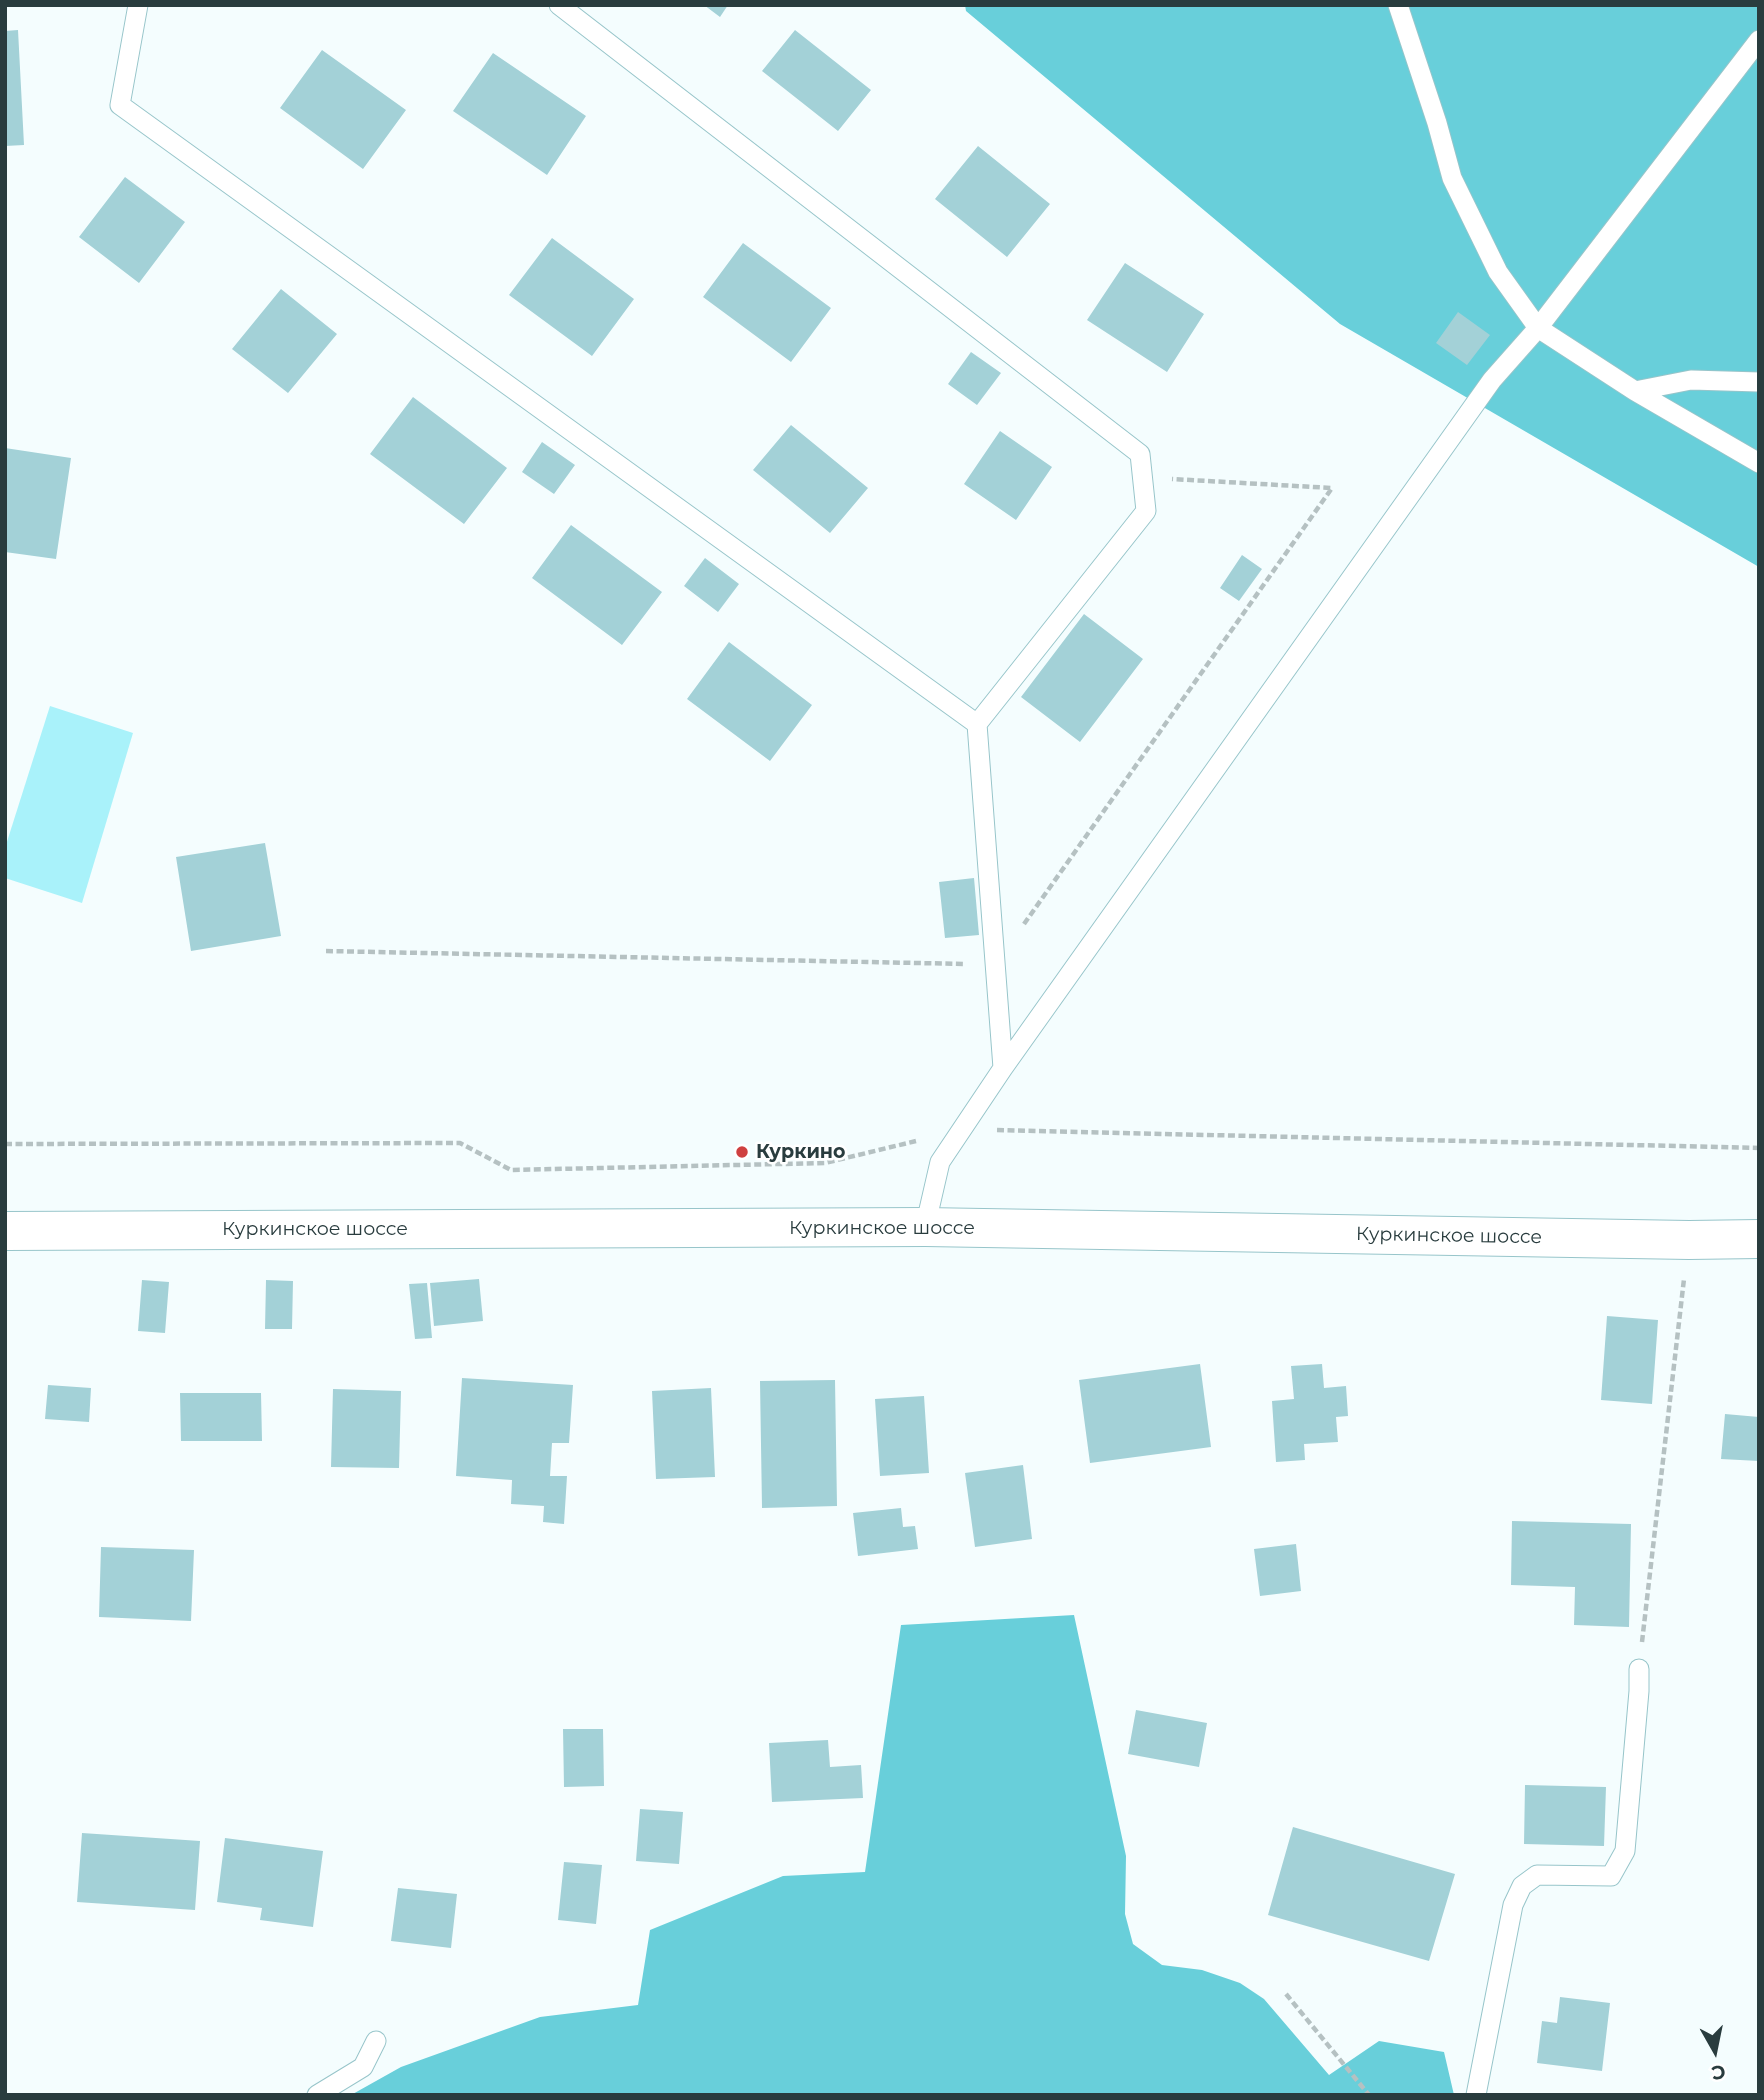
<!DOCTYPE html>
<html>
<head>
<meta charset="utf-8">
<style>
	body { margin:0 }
	#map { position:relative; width:1764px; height:2100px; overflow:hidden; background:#f4fdfe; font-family:Montserrat,sans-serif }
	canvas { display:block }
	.frame { position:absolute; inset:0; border:7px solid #293c3e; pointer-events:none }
	.north { position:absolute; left:1680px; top:2016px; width:70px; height:70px; -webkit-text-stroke:5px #fff; paint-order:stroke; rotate:171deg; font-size:19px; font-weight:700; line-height:28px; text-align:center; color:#293c3e }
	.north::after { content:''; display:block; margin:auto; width:24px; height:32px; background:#293c3e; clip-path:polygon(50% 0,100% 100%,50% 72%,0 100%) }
</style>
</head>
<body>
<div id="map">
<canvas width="1764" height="2100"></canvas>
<div class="frame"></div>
<div class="north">С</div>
</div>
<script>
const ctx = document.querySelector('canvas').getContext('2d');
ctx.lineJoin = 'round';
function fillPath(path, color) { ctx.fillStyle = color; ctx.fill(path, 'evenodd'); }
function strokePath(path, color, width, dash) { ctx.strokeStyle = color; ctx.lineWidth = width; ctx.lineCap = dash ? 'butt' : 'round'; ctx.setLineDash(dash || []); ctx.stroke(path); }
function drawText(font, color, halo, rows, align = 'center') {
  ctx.font = font + ' Montserrat,sans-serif'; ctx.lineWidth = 5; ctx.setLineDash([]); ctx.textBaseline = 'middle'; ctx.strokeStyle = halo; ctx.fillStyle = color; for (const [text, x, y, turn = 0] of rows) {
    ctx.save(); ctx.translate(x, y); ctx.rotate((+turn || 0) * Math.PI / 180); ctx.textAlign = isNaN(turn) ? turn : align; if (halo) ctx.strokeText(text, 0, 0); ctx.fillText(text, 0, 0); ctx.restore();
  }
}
const green = new Path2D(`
	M50 706 133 733 82 903 5 878V848Z`);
const forest = new Path2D(`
	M965 5H1759V567L1340 324 966 11Z
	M1074 1615 1126 1856 1125 1914 1133 1944 1162 1965 1202 1970 1240 1983 1264 1999 1329 2075 1379 2041 1444 2052 1454 2095H351L401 2067 540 2017 638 2005 650 1930 783 1876 865 1872 901 1625Z`);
const building = new Path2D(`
	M704 5H728L720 17Z
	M18 30 24 145 5 146V31Z
	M795 30 871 90 838 131 762 71Z
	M322 50 406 110 363 169 280 108Z
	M493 53 586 116 547 175 453 111Z
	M978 146 1050 204 1007 257 935 199Z
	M125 177 185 222 139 283 79 237Z
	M552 238 634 299 592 356 509 295Z
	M743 243 831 308 791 362 703 297Z
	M1125 263 1204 314 1167 372 1087 320Z
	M281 289 337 334 288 393 232 349Z
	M1458 312 1490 335 1467 365 1436 343Z
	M971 352 1001 373 977 405 948 384Z
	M413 397 507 468 464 524 370 454Z
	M791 425 868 488 830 533 753 470Z
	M1000 431 1052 467 1016 520 964 484Z
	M542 442 575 465 554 494 522 472Z
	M5 448 71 458 56 559 5 552Z
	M571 525 662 592 622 645 532 578Z
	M1242 555 1262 569 1239 601 1220 588Z
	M705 558 739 584 718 612 684 586Z
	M1084 614 1143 659 1080 742 1021 697Z
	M729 642 812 705 770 761 687 699Z
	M265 843 281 936 191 951 176 857Z
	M974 878 979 935 945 938 939 882Z
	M479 1279 483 1321 434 1326 430 1283Z
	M142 1280 169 1282 165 1333 138 1331Z
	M266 1280 293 1281 292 1329H265Z
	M427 1283 432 1338 415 1339 409 1284Z
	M1607 1316 1658 1320 1652 1404 1601 1400Z
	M1200 1364 1211 1447 1090 1463 1079 1380Z
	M1322 1364 1324 1388 1346 1386 1348 1416 1336 1417 1338 1442 1304 1444 1305 1460 1276 1462 1272 1401 1294 1399 1291 1366Z
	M462 1378 573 1385 569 1443H552L550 1476H567L564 1524 543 1522 544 1506 511 1504 512 1480 456 1476Z
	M835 1380 837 1506 762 1508 760 1381Z
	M48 1385 91 1388 89 1422 45 1419Z
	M711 1388 715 1477 656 1479 652 1391Z
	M333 1389 401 1391 399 1468 331 1467Z
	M180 1393H261L262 1441H181Z
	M924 1396 929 1473 880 1476 875 1399Z
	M1725 1414 1759 1417V1461L1721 1459Z
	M1023 1465 1032 1539 975 1547 965 1473Z
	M901 1508 903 1527 915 1526 918 1549 858 1556 853 1513Z
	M1512 1521 1631 1524 1629 1627 1574 1625 1575 1587 1511 1585Z
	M1296 1544 1301 1591 1260 1596 1254 1549Z
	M101 1547 194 1550 191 1621 99 1617Z
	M1136 1710 1207 1723 1199 1767 1128 1754Z
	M563 1729H603L604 1786 564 1787Z
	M828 1740 830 1767 861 1765 863 1798 772 1802 769 1743Z
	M1525 1785 1606 1787 1604 1846 1524 1844Z
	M640 1809 683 1812 679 1864 636 1861Z
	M1293 1827 1455 1874 1429 1961 1268 1915Z
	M82 1833 200 1841 195 1910 77 1902Z
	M225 1838 323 1851 313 1927 260 1920 262 1908 217 1902Z
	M564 1862 602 1865 596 1924 558 1920Z
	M398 1888 457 1894 451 1948 391 1941Z
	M1560 1997 1610 2003 1602 2071 1537 2063 1542 2021 1557 2023Z`);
const path = new Path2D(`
	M1024 924 1332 488 1172 479
	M326 951 966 964
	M997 1130 1759 1148
	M5 1144 460 1143 511 1170 825 1163 916 1141
	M1642 1642 1684 1279
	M1286 1994 1369 2095`);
const service = new Path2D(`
	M138 5 120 105 977 724
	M559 5 1140 454 1146 511 977 724 1003 1068
	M1398 5 1437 123 1452 178 1498 272 1538 328 1635 391 1759 463
	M1635 391 1691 380 1759 382
	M925 1227 940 1162 1003 1068 1492 380 1538 328 1759 40
	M317 2095 363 2067 376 2041
	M1476 2095 1513 1905 1522 1886 1537 1875 1611 1876 1625 1851 1639 1691V1669`);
const secondary = new Path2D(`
	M5 1231 925 1227 1689 1240 1759 1239`);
const markers = [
	[742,1152,7,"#cf4040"]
];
const poiNames = [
	["Куркино",756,1152]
];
const streetNames = [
	["Куркинское шоссе",882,1228],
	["Куркинское шоссе",315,1229],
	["Куркинское шоссе",1449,1236,1]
];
fillPath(green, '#a9f2fa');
fillPath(forest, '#68cfda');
fillPath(building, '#a3d1d7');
strokePath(service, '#97c5ca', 21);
strokePath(secondary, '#97c5ca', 40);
strokePath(path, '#b5c1c2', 4.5, [7, 3.5]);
strokePath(service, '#fff', 19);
strokePath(secondary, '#fff', 38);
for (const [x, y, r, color] of markers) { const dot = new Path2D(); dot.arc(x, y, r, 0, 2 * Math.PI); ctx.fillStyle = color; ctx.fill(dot); strokePath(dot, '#fff', 2.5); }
drawText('bold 19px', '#293c3e', '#fff', poiNames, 'left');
drawText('19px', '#293c3e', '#fff', streetNames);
</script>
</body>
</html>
